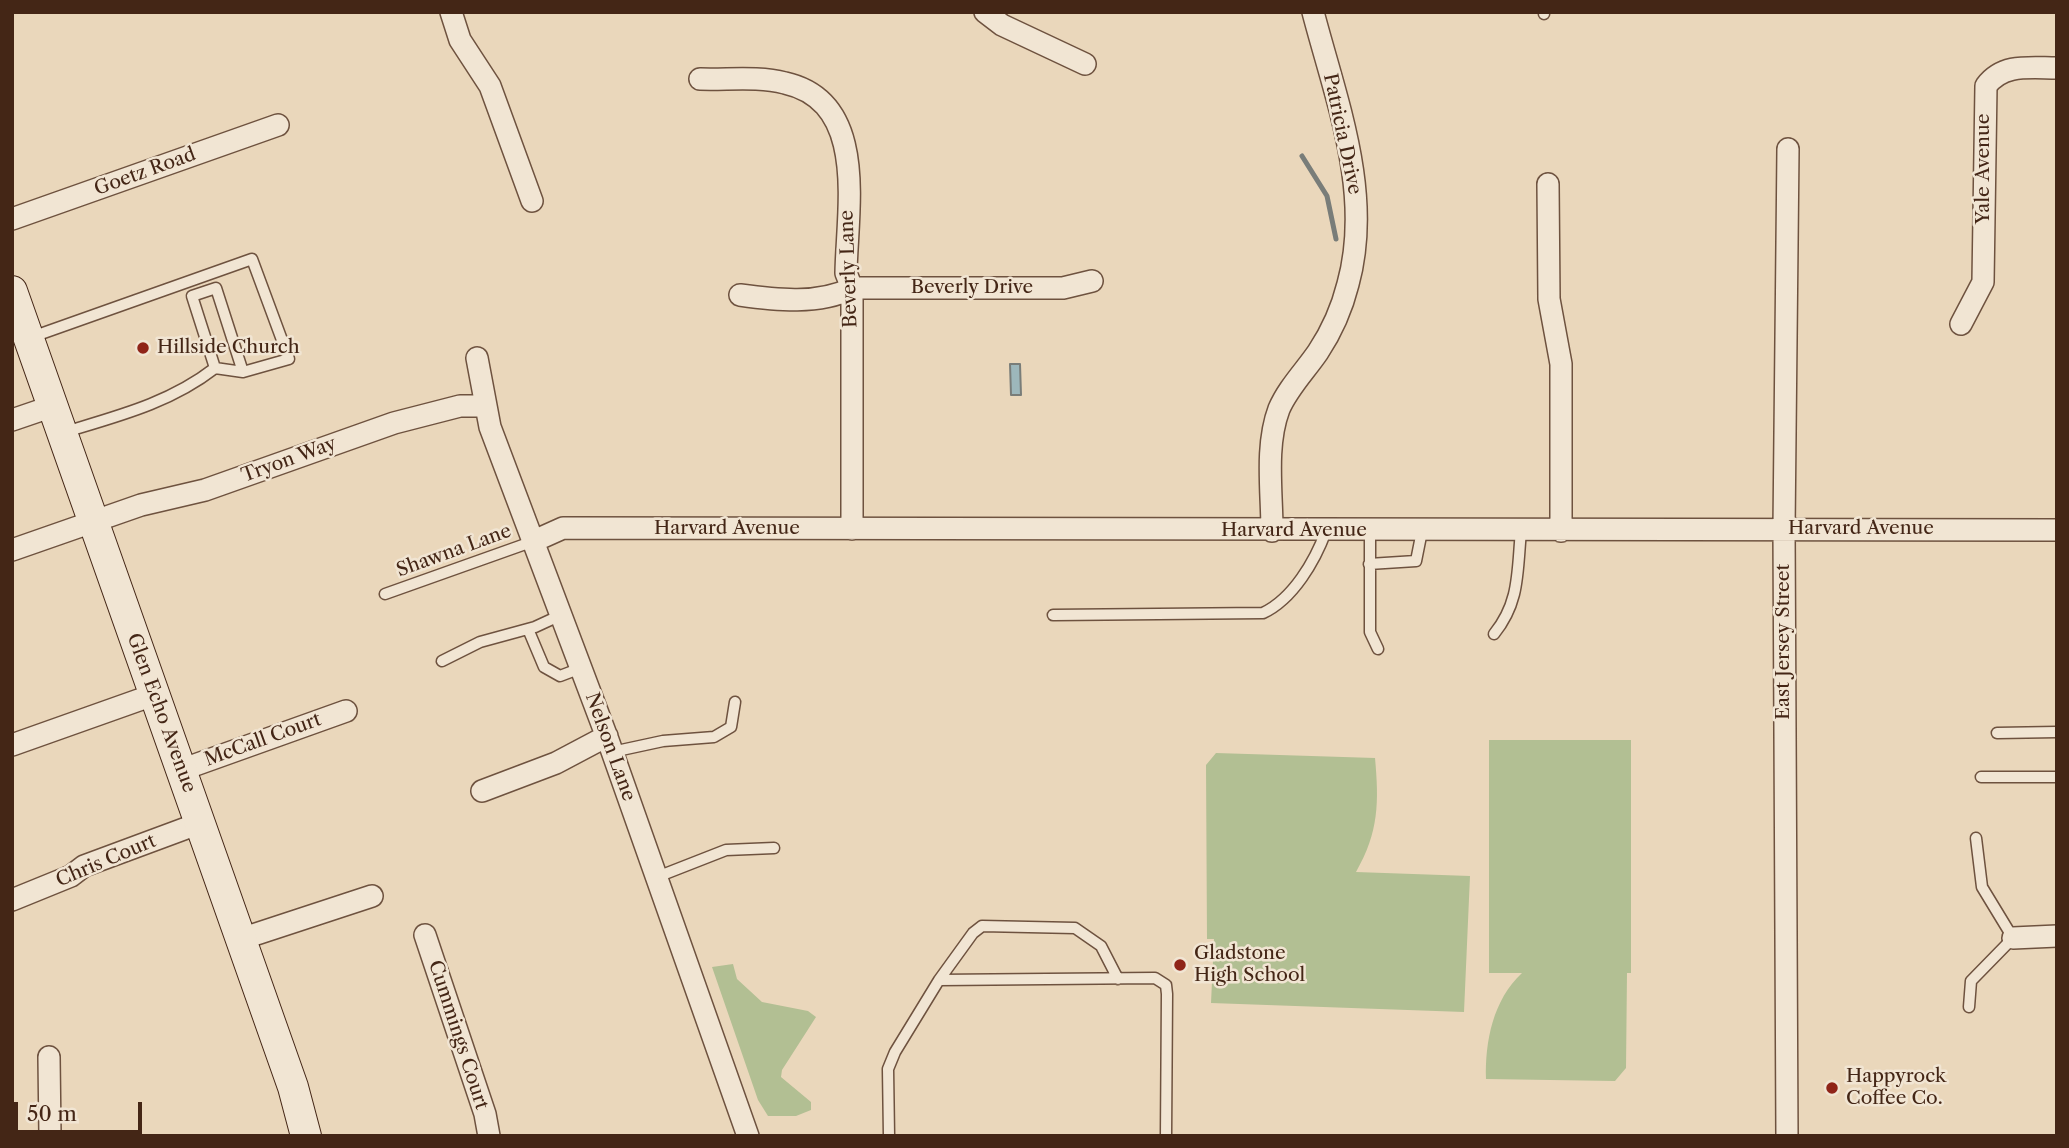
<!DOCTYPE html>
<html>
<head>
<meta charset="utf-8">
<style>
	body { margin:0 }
	#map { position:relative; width:2069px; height:1148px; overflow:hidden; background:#ead7bb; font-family:"Libre Caslon Text",serif }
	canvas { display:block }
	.frame { position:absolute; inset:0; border:14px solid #442616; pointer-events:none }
	.scale { position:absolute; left:14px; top:1102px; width:128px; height:32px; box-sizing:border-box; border:4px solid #442616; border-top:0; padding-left:9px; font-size:21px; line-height:24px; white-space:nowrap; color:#442616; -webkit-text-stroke:5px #f1e5d3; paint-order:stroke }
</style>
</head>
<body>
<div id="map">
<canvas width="2069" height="1148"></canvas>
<div class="frame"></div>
<div class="scale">50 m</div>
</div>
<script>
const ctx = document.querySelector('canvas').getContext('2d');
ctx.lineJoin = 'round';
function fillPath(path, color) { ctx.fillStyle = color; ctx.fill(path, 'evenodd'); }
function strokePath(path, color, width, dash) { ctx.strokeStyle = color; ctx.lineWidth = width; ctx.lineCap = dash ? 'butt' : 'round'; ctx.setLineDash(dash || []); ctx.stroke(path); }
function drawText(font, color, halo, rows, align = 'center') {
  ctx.font = font + ' "Libre Caslon Text",serif'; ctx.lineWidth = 5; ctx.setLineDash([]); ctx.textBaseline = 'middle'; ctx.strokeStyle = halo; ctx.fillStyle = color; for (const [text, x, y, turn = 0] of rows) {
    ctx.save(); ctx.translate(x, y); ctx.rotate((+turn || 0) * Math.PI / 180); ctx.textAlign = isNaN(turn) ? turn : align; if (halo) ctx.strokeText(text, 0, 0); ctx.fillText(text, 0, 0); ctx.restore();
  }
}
const green = new Path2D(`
	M1489 740H1631V973H1627L1626 1068 1615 1081 1486 1079C1485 1041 1493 1000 1522 973H1489Z
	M1216 753 1375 758C1379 802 1379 832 1356 872L1470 876 1464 1012 1211 1003 1214 939H1207L1206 765Z
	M733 964 737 979 762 1002 808 1011 816 1017 782 1070 781 1077 811 1102V1110L796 1116H768L758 1100 712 967Z`);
const water = new Path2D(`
	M1010 364H1020L1021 395H1011Z`);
const stream = new Path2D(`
	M1302 156 1327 196 1336 239`);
const lane = new Path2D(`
	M1544 14V12
	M32 337 252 259 289 359 243 372 215 368C170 403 118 416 65 432
	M215 368 192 296 216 288 243 372
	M1370 531V632L1378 649
	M1369 564 1416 561 1422 531
	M385 594 534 541
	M1053 615 1263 613C1293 599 1315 561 1326 531
	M528 629 544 667 560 676 581 668
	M1494 634C1520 602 1517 572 1521 531
	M442 661 480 642 535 627 561 615
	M1997 733 2057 732
	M612 752 663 741 714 737 731 727 735 702
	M1981 777H2057
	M657 877 726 850 774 848
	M939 980 973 933 982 926 1075 928 1101 946 1118 979
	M1969 1007 1971 981 2013 938 1982 887 1976 838
	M889 1136 888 1069 895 1052 939 980 1155 978 1166 985 1167 994 1166 1136`);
const street = new Path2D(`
	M451 12 460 40 490 86 532 201
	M985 12 1002 25 1085 64
	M700 79C728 80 758 76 785 83 869 102 847 209 846 273L852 288V529
	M1548 184 1549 299 1561 364V531
	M12 219 278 125
	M740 295C776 300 819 305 852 288H1063L1092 281
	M1961 324 1983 282 1986 86C2003 63 2030 68 2057 68
	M477 358 490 427 608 740 748 1136
	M12 420 53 406
	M1272 531C1272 492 1265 446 1279 409 1288 388 1305 371 1318 352 1332 331 1342 308 1348 284 1373 193 1336 100 1313 12
	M534 541 563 528 2057 530
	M12 550 141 505 205 490 394 423 460 406H486
	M12 745 153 695
	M181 770 346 711
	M482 791 556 763 607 736
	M12 900 71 876 84 866 200 823
	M425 935 485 1114 489 1136
	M2013 938 2057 936
	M241 939 372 896
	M49 1057 50 1136
	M1787 1136 1784 529 1788 149`);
const secondary = new Path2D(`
	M12 291 293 1087 306 1136`);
const markers = [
	[143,348,7,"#8f2418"],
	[1180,965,7,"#8f2418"],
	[1832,1088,7,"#8f2418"]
];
const streetNames = [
	["Patricia Drive",1342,134,78],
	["Yale Avenue",1984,169,-90],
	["Goetz Road",145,172,-20],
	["Beverly Lane",849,269,-92],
	["Beverly Drive",972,288],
	["Tryon Way",289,460,-20],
	["Harvard Avenue",727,529],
	["Harvard Avenue",1861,529],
	["Harvard Avenue",1294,531],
	["Shawna Lane",454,551,-20],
	["East Jersey Street",1784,642,-90],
	["Glen Echo Avenue",161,713,70],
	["McCall Court",263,740,-20],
	["Nelson Lane",610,747,70],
	["Chris Court",106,861,-23],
	["Cummings Court",458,1035,72]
];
const poiNames = [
	["Hillside Church",157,348],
	["Gladstone",1194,954],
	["High School",1194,976],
	["Happyrock",1846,1077],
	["Coffee Co.",1846,1099]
];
fillPath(green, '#b2bf93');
fillPath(water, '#9db7bb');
strokePath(water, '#797d79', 2);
strokePath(stream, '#797d79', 5);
strokePath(lane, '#6e523f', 13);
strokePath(street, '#6e523f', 24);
strokePath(secondary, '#442616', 32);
strokePath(lane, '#f1e5d3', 10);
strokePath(street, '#f1e5d3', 21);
strokePath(secondary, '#f1e5d3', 30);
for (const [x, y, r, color] of markers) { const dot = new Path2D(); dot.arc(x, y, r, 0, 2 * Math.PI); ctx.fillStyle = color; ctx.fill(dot); strokePath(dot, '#f1e5d3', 2.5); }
drawText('19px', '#442616', '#f1e5d3', streetNames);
drawText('19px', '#442616', '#f1e5d3', poiNames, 'left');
</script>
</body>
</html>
